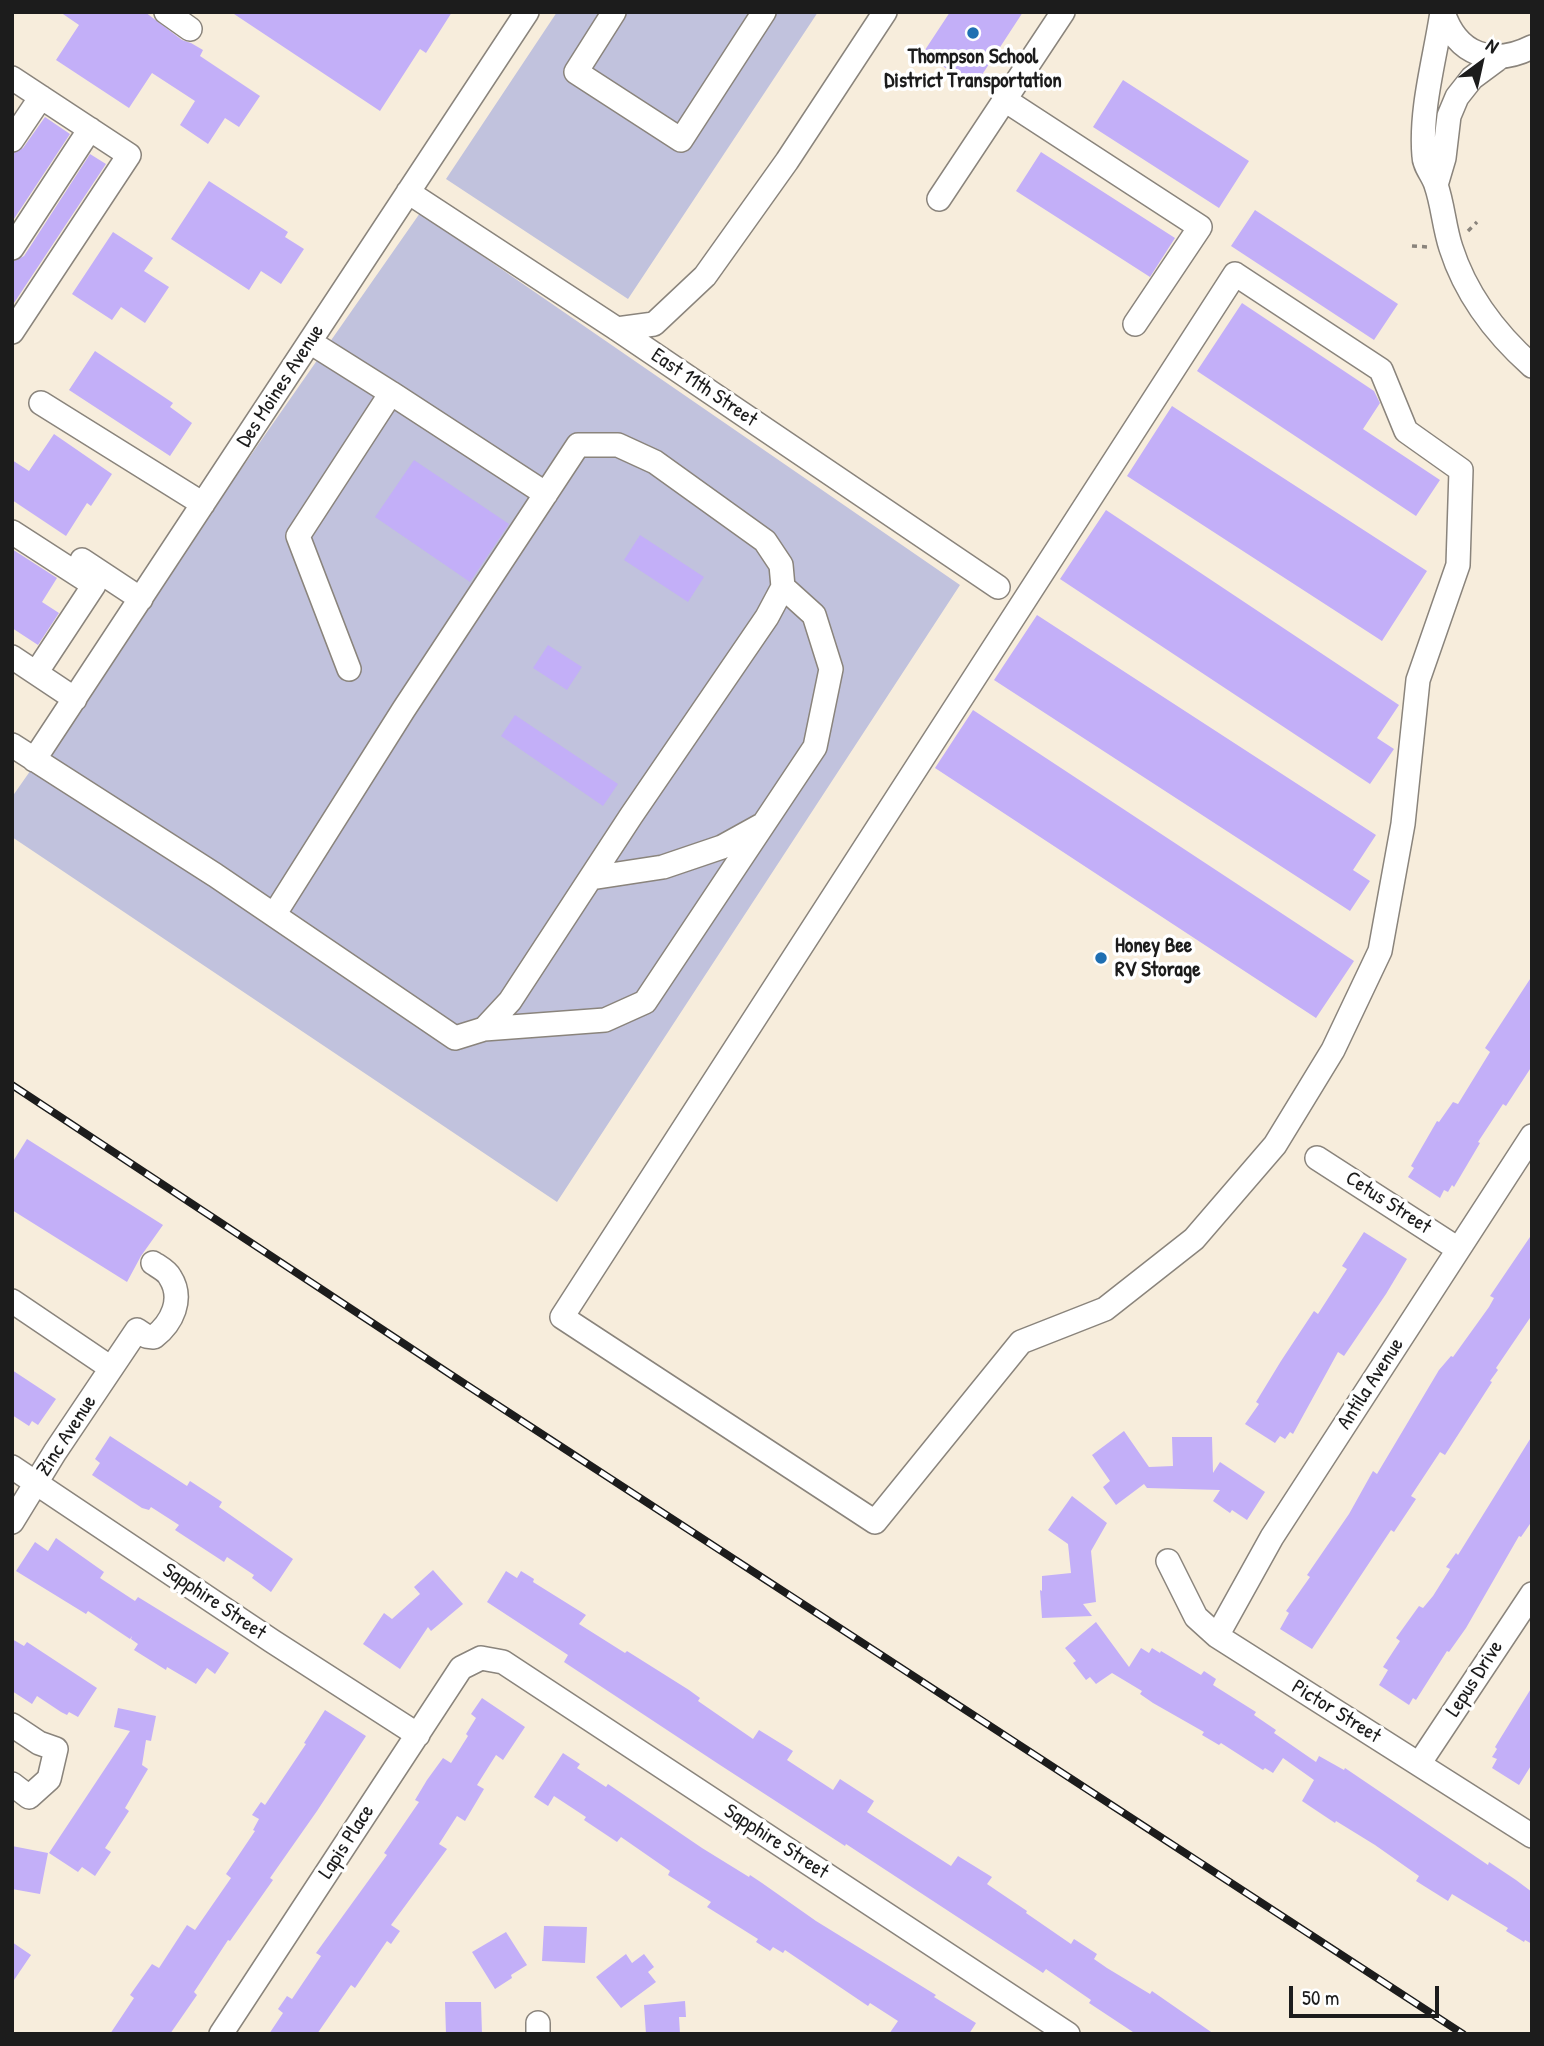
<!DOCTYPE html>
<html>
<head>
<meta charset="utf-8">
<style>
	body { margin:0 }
	#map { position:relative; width:1544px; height:2046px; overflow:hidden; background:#f7eddc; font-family:"Patrick Hand",sans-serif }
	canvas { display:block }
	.frame { position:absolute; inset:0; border:14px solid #1c1c1c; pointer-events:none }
	.north { position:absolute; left:1446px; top:28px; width:70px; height:70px; -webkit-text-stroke:5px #fff; paint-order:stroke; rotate:33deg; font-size:19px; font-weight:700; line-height:28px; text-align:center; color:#1c1c1c }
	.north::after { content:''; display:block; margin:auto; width:24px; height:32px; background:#1c1c1c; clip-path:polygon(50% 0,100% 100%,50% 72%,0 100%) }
	.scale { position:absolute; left:1289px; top:1986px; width:150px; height:32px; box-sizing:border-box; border:4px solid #1c1c1c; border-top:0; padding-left:9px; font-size:21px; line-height:24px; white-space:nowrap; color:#1c1c1c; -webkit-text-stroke:5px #fff; paint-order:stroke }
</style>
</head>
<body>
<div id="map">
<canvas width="1544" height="2046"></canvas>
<div class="frame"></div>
<div class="north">N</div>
<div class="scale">50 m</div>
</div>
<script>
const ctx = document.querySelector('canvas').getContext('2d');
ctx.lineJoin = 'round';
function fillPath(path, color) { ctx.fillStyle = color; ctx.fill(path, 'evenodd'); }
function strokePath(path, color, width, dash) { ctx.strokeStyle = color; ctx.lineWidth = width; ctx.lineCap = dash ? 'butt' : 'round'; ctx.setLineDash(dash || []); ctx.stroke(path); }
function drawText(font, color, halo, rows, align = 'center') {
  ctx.font = font + ' "Patrick Hand",sans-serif'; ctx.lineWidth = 7; ctx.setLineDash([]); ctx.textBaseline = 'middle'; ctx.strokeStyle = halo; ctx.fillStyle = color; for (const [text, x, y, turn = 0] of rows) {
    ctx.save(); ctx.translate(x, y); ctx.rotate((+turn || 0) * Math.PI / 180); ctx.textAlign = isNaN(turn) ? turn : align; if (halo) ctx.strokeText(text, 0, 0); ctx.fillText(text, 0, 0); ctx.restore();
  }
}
const industrial = new Path2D(`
	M557 12H818L628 299 446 179Z
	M420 213 960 585 557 1202 12 837V797Z`);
const building = new Path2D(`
	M60 12H145L182 40 191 43 203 50 200 56 260 96 239 127 225 118 208 144 180 125 195 101 152 73 129 108 56 60 79 25Z
	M231 12H452L426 53 420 49 380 111Z
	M950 12H1023L974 87 923 53Z
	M1123 80 1249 161 1219 208 1093 127Z
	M45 117 70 134 12 222V154L23 148Z
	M1041 152 1175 238 1150 277 1016 191Z
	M90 154 106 164 12 306V262L24 256Z
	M209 181 288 232 285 237 304 249 281 284 261 271 249 290 171 239Z
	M1255 210 1398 304 1374 340 1231 246Z
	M113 232 153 258 144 271 169 287 145 323 121 307 112 320 72 294Z
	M1242 303 1374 391 1380 403 1363 429 1440 480 1416 516 1197 371Z
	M95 351 173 403 170 407 192 423 170 456 69 390Z
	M1172 406 1427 571 1382 641 1127 476Z
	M54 434 112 474 91 506 87 503 66 536 12 500V460L29 471Z
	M414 460 509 524 470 582 375 517Z
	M1106 510 1399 705 1377 738 1394 749 1370 784 1060 579Z
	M640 535 704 577 688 602 624 560Z
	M12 549 57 578 42 602 59 613 38 645 12 628Z
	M1037 615 1376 835 1353 870 1370 881 1350 911 994 680Z
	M548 645 582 667 567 690 533 668Z
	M973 710 1354 961 1316 1018 935 768Z
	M515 715 618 784 603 806 501 736Z
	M1532 976V1066L1506 1106 1503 1104 1478 1142 1480 1143 1454 1187 1452 1185 1448 1192 1444 1190 1440 1198 1408 1177 1414 1168 1411 1166 1437 1121 1439 1122 1453 1102 1458 1104 1490 1052 1485 1048Z
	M27 1139 163 1225 141 1256 127 1282 12 1210V1163Z
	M1364 1232 1407 1259 1386 1294 1344 1356 1338 1352 1293 1434 1290 1432 1285 1439 1280 1436 1275 1443 1245 1424 1259 1404 1256 1402 1281 1361 1314 1311 1318 1314 1347 1269 1342 1266Z
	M1532 1234V1315L1496 1368 1498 1370 1490 1381 1492 1382 1445 1455 1440 1452 1411 1496 1416 1499 1394 1532 1391 1530 1312 1649 1280 1629 1289 1613 1286 1611 1310 1577 1307 1575 1349 1514 1373 1471 1377 1474 1439 1370 1451 1356 1453 1357 1489 1307 1494 1298 1490 1296Z
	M12 1370 56 1399 38 1425 32 1421 29 1426 12 1415Z
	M1124 1431 1149 1467 1173 1466 1172 1437H1212L1213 1473 1220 1462 1265 1492 1247 1520 1232 1510 1230 1513 1213 1501 1220 1490 1147 1488 1144 1484 1116 1505 1103 1487 1110 1481 1092 1455Z
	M110 1436 187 1486 190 1481 222 1502 219 1507 293 1559 271 1592 252 1578 254 1575 227 1557 224 1562 175 1530 179 1525 151 1507 149 1510 142 1508 92 1475 100 1463 95 1459Z
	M1532 1436V1521L1521 1537 1519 1536 1466 1628 1449 1652 1447 1651 1416 1700 1413 1698 1409 1705 1379 1685 1388 1670 1383 1667 1400 1641 1396 1638 1419 1606 1423 1608 1433 1596 1450 1569 1446 1567 1456 1553 1458 1555Z
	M1072 1496 1107 1523 1091 1551 1096 1602 1083 1604 1092 1616 1042 1618 1040 1590 1042 1591V1576L1071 1573 1068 1544 1048 1530Z
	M56 1538 104 1572 100 1578 135 1601 138 1597 229 1653 215 1674 207 1668 196 1684 167 1667 166 1670 134 1650 138 1644 131 1639 132 1636 130 1639 88 1611 86 1614 16 1571 35 1542 48 1551Z
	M433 1570 463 1604 431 1631 428 1627 400 1669 363 1644 384 1613 392 1619 420 1594 414 1587Z
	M506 1571 517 1578 521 1571 534 1579 533 1582 586 1615 579 1624 625 1653 627 1651 689 1690 700 1698 698 1701 753 1739 759 1730 793 1751 787 1760 833 1790 840 1779 874 1801 867 1812 951 1866 958 1856 992 1877 987 1884 1027 1911 1026 1913 1071 1944 1074 1939 1097 1954 1094 1959 1107 1968 1150 1994 1152 1991 1214 2034H1136L1089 2003 1091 2000 1046 1969 1043 1973 846 1844 845 1846 720 1765 564 1662 568 1655 487 1602Z
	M1096 1622 1129 1667 1141 1648 1149 1653 1152 1648 1160 1653 1161 1651 1201 1675 1204 1671 1216 1679 1213 1685 1256 1712 1254 1715 1276 1730 1274 1733 1316 1762 1319 1756 1344 1770 1345 1768 1488 1865 1489 1862 1516 1880 1532 1892V1944L1525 1940 1524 1942 1506 1931 1508 1928 1452 1894 1448 1901 1416 1881 1419 1876 1375 1845 1336 1821 1335 1823 1302 1801 1314 1780 1283 1758 1273 1773 1265 1768 1263 1770 1221 1743 1219 1745 1202 1735 1204 1732 1153 1703 1140 1694 1142 1691 1112 1673 1096 1684 1090 1677 1086 1680 1073 1663 1076 1661 1065 1648Z
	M12 1639 24 1646 27 1642 97 1688 78 1717 69 1712 67 1715 61 1712 37 1696 32 1704 12 1691Z
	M1532 1687V1764L1519 1785 1492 1768 1497 1759 1492 1757 1497 1749 1495 1747Z
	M482 1698 525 1727 503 1760 496 1755 477 1785 484 1789 465 1821 457 1816 439 1844 447 1849 391 1925 400 1931 391 1944 387 1941 355 1988 351 1985 317 2034H269L283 2013 278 2009 287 1996 292 1999 321 1956 316 1953 387 1855 384 1853 419 1802 415 1800 427 1780 443 1758 451 1763 468 1736 466 1734 476 1718 471 1714Z
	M118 1708 156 1716 151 1741 146 1740 142 1765 148 1769 125 1808 129 1811 105 1848 111 1852 95 1876 82 1867 78 1872 49 1853 130 1731 114 1727Z
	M325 1710 366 1736 317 1811 270 1878 273 1880 230 1941 228 1940 194 1992 197 1995 170 2034H110L134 1998 130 1995 152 1964 159 1968 187 1925 195 1930 231 1878 226 1874 255 1831 253 1830 259 1819 252 1815 261 1802 265 1805 306 1744 304 1743Z
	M563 1753 580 1764 577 1768 606 1787 608 1784 702 1848 749 1877 750 1875 762 1883 816 1921 936 1995 934 1997 976 2023 969 2034H889L898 2021 870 2003 868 2006 785 1950 783 1953 773 1947 770 1951 756 1942 758 1939 707 1907 711 1902 668 1875 670 1871 621 1837 617 1842 584 1820 586 1817 554 1796 548 1806 534 1797Z
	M12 1846 48 1853 40 1894 12 1889Z
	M544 1926 587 1927 585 1963 542 1961Z
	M506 1932 527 1965 511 1975 512 1978 495 1989 472 1952Z
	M12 1942 31 1955 12 1983Z
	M626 1954 632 1963 644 1954 654 1967 648 1972 656 1982 621 2008 596 1977Z
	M685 2001 686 2017H679L680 2034H646L644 2005Z
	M445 2002H481L482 2034H446Z`);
const path = new Path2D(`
	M1468 231 1477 222
	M1412 246 1429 247`);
const minor = new Path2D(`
	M166 12 190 29
	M614 12 576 72 681 140 764 12
	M1442 12C1435 59 1420 109 1424 156 1424 166 1433 175 1436 185 1443 205 1444 227 1451 248 1466 295 1495 333 1532 366
	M1443 12C1457 55 1492 67 1532 47
	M12 78 129 155 12 332
	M1005 100 1200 227 1135 324
	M12 140 41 97
	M1436 185 1444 158 1449 116 1457 97 1472 78 1499 58
	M408 192 617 329 998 587
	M939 199 1063 12
	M12 248 90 129
	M1235 274 1381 370 1406 431 1461 470 1458 565 1418 680 1403 824 1380 951 1333 1050 1275 1145 1194 1239 1105 1309 1021 1342 875 1522 562 1317Z
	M617 329 654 324 705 276 787 161 885 12
	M310 342 391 393 298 536 349 669
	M391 393 546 494
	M41 403 203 504
	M12 532 94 585 36 673
	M82 560 141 599
	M12 657 75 699
	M12 745 215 875 455 1038 484 1029 510 1001 631 816 767 617 783 587 781 565 765 541 655 462 618 445H578L404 709 274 915
	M34 760 527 12
	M591 878 663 867 722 847 760 826
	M484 1029 605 1020 645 1002 815 747 831 669 814 615 783 587
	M1317 1158 1458 1249
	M12 1301 111 1368
	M12 1467 272 1641 418 1735
	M12 1522 55 1452 137 1330 146 1336 154 1337C172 1323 184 1299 170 1277 167 1271 159 1267 153 1263
	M1168 1561 1196 1617 1217 1636 1532 1836
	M1217 1636 1272 1537 1532 1136
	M12 1725 39 1743 56 1749 49 1779 29 1797 12 1784
	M1419 1764 1532 1594
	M221 2034 461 1668 481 1658 503 1662 1068 2034
	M538 2034V2023`);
const rail = new Path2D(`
	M12 1085 462 1382 1463 2034`);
const markers = [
	[973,33,7,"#1f6fb2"],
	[1101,958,7,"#1f6fb2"]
];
const poiNames = [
	["Thompson School",973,57],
	["District Transportation",973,81],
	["Honey Bee",1115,946,"left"],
	["RV Storage",1115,970,"left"]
];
const streetNames = [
	["Des Moines Avenue",281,386,-57],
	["East 11th Street",704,388,34],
	["Cetus Street",1388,1203,33],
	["Antila Avenue",1371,1384,-57],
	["Zinc Avenue",67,1436,-57],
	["Sapphire Street",214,1602,34],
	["Lepus Drive",1475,1679,-57],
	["Pictor Street",1336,1712,32],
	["Lapis Place",347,1842,-57],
	["Sapphire Street",776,1842,33]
];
fillPath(industrial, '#c1c2dd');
fillPath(building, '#c3aff8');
strokePath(minor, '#8a847c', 26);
strokePath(path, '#8a847c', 3.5, [5, 5]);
strokePath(minor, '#fff', 23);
strokePath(rail, '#1c1c1c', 8);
strokePath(rail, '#fff', 5, [16]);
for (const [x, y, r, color] of markers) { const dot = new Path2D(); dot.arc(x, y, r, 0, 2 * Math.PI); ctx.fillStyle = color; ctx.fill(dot); strokePath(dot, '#fff', 2.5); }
drawText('bold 21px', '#1c1c1c', '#fff', poiNames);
drawText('21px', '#1c1c1c', '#fff', streetNames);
</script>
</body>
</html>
